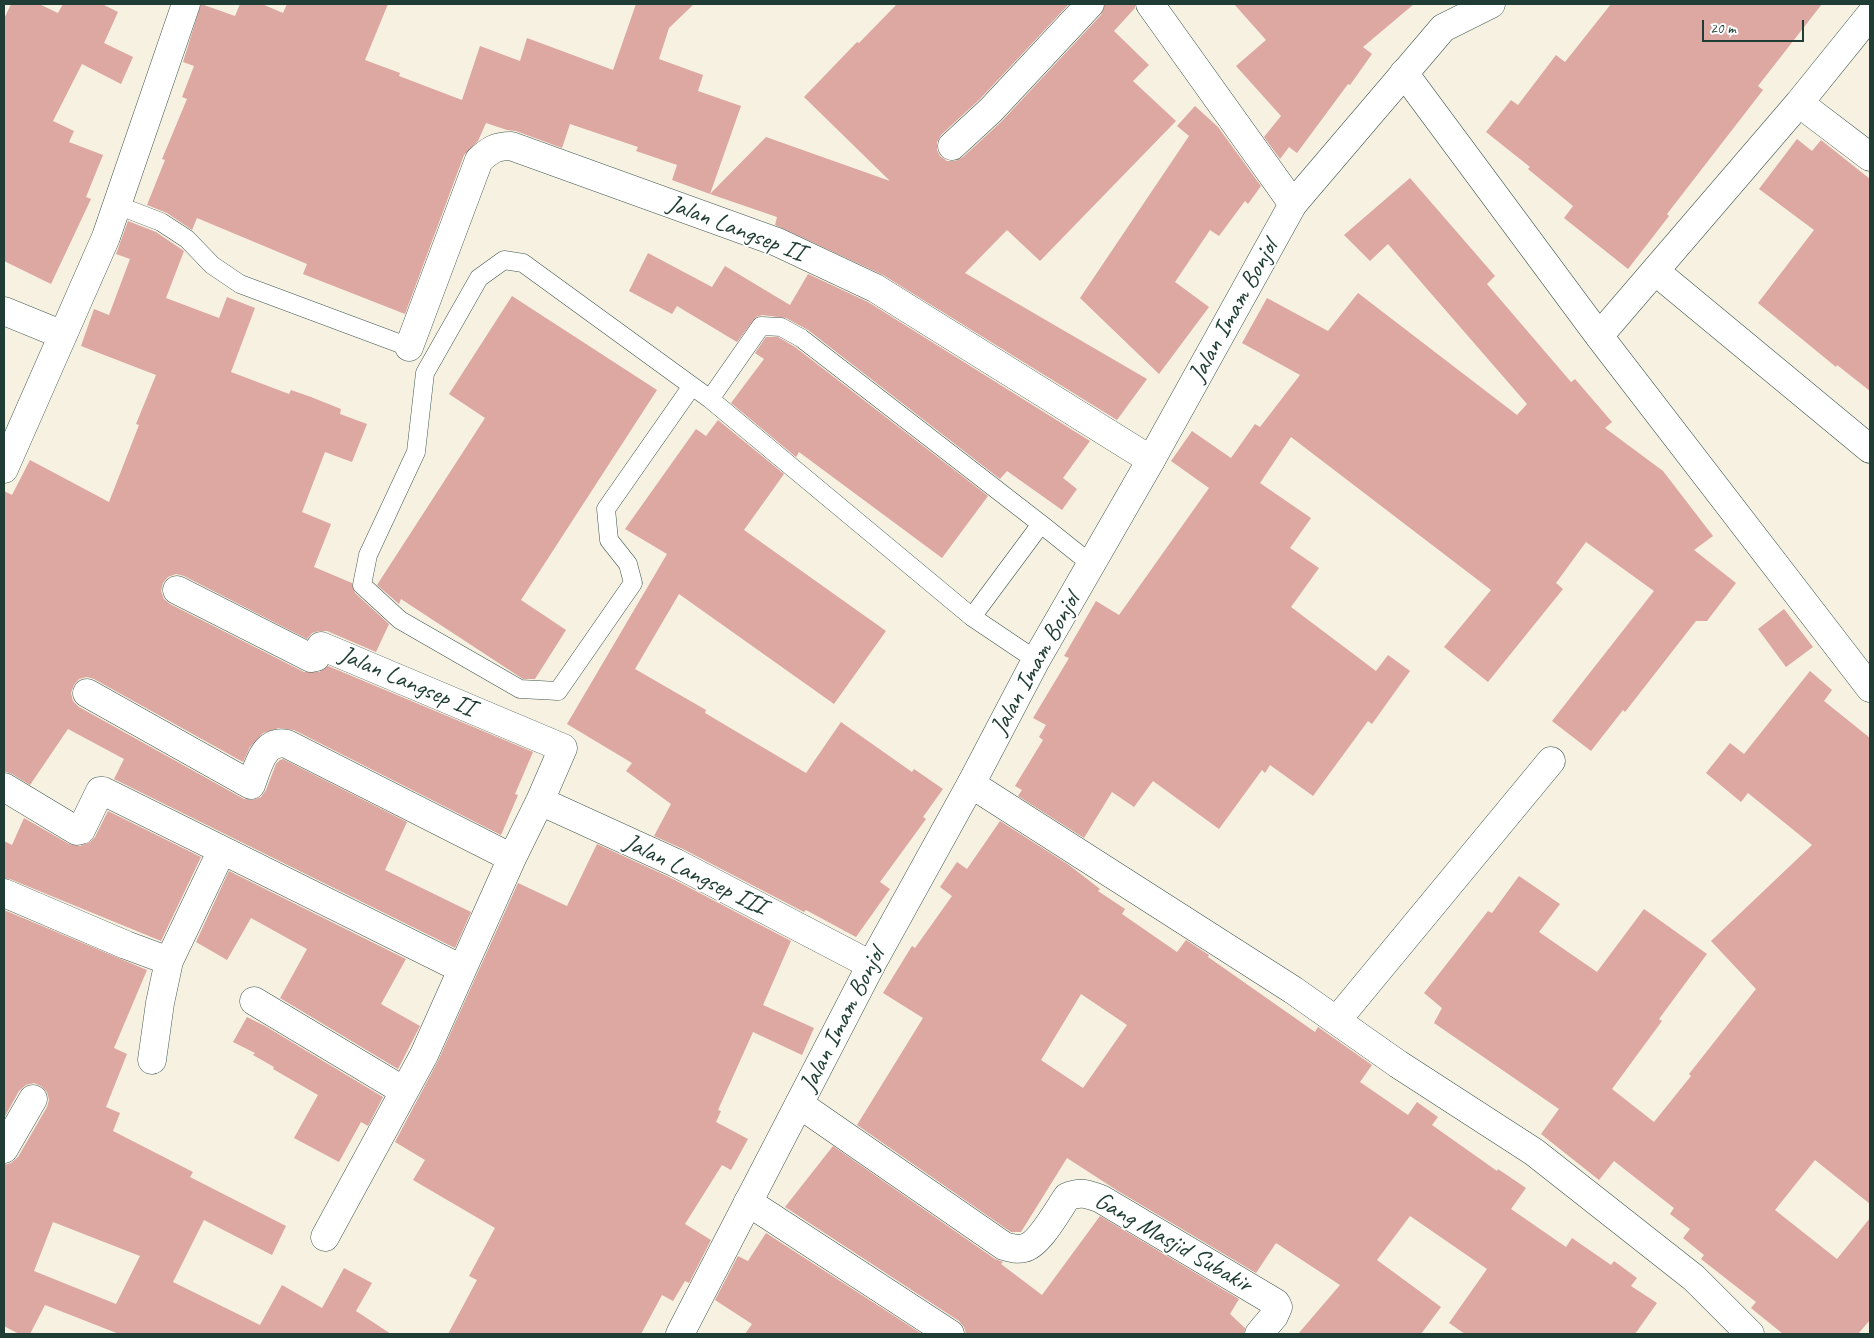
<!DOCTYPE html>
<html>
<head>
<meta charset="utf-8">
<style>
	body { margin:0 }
	#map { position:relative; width:1874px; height:1338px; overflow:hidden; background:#f6f1e1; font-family:Caveat,sans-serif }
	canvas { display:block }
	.frame { position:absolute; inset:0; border:5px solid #1f3d34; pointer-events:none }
	.scale { position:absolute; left:1702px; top:20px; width:102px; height:22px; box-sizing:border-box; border:2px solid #1f3d34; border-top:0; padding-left:6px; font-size:15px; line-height:18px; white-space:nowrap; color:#1f3d34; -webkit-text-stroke:4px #fff; paint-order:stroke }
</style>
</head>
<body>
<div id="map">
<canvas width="1874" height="1338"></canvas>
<div class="frame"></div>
<div class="scale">20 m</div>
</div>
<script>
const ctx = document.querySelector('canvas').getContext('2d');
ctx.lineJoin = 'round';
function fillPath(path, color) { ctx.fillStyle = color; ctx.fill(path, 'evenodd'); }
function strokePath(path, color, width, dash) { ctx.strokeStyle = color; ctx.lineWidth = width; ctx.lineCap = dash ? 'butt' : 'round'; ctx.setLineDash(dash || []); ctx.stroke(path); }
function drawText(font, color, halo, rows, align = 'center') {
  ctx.font = font + ' Caveat,sans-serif'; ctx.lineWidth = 4; ctx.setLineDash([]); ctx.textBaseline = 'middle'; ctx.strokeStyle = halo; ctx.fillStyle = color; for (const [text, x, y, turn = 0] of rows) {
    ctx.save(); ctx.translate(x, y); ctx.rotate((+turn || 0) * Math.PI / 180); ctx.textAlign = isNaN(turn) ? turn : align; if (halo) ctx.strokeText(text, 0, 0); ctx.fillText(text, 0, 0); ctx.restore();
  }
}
const building = new Path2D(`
	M11 4H39L58 13 63 4H102L118 12 104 43 133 57 121 84 82 64 53 121 74 131 69 142 103 155 86 197 91 199 51 284 4 261V19Z
	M201 4 235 16 240 4H262L283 13 287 4H388L365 60 400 73 399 76 462 100 480 46 520 61 527 38 613 70 636 4H694L669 28 659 59 703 75 698 91 741 106 710 194 672 180 677 165 636 151 638 147 570 124 562 148 516 131 507 130 486 123 478 141 464 155 405 314 303 274 307 264 197 218 192 230 167 213 147 205 165 160 162 159 187 99 182 97 194 66 183 62Z
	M897 4H1069L980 99 941 135 937 142V150L940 156 947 161H955L963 157 1002 121 1101 15 1105 4H1135V8L1114 31 1149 65 1133 81 1176 121 1040 261 1007 230 965 273 1147 379 1117 420 883 275 775 225 777 217 710 194 766 137 890 181 804 97 857 42 859 43Z
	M1234 4H1414L1363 47 1372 54 1350 85 1348 84 1297 153 1289 147 1280 159 1264 137 1281 116 1236 66 1266 40Z
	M1611 4H1822L1758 86 1763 90 1667 214 1669 216 1628 269 1564 218 1573 206 1528 169 1530 167 1486 132 1511 100 1518 105 1556 55 1565 62Z
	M1195 106 1218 127 1261 186 1248 204 1245 201 1219 236 1210 230 1175 282 1209 307 1159 374 1080 298 1189 136 1177 126Z
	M1797 139 1812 151 1821 140 1870 179V391L1837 365 1836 367 1758 303 1814 230 1759 189Z
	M1410 178 1495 276 1487 284 1571 382 1575 379 1612 422 1605 428 1663 471 1713 536 1694 550 1736 583 1707 621H1696L1625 712 1623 710 1591 751 1552 721 1654 591 1586 542 1556 583 1563 589 1488 682 1444 647 1491 590 1291 437 1260 483 1311 518 1290 548 1319 568 1291 607 1376 671 1388 655 1410 671 1372 724 1368 721 1313 796 1270 765 1265 773 1262 770 1219 829 1153 781 1134 807 1112 792 1084 838 1018 796 1022 790 1015 786 1043 740 1039 737 1046 725 1033 718 1069 658 1064 656 1096 601 1119 615 1209 488 1171 461 1192 431 1231 458 1255 424 1260 427 1300 375 1242 343 1267 298 1328 331 1358 293 1517 415 1527 404 1388 244 1370 261 1344 235Z
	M128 221 156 232 184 251 166 298 219 318 227 297 255 308 231 372 289 394 291 390 311 397 341 409 340 414 367 424 352 462 325 452 302 512 331 524 314 567 352 583 355 593 389 624 376 652 327 631H319L312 633 307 639 184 576 176 574 168 577 163 583 161 591 164 599 170 604 304 672H319L328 666 533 752 515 794 518 795 501 835 294 730 279 728 263 733 250 747 243 762 94 679 87 677 79 679 74 685 71 693 73 701 79 707 244 799 253 800 261 797 266 790 276 764 280 760 283 759 407 822 385 870 471 912 455 948 114 779 124 759 68 729 30 785 12 774 4 771V491L12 495 30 460 109 502 139 425 136 424 156 375 81 346 94 309 109 315 130 259 116 254Z
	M648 253 712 287 725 266 790 305 808 274 868 302 1090 441 1063 478 1077 489 1062 510 1007 471 1000 479 808 330 786 318 762 315 756 317 737 342 677 306 672 314 629 291Z
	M512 296 657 390 521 600 566 630 535 679H523L401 599 399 604 377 585 485 418 449 394Z
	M766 337H778L795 347 988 496 942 558 799 452 796 457 731 403 764 359 755 353Z
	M718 420 784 474 744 530 886 631 834 704 679 594 635 669 706 710 705 713 806 773 841 722 912 772 914 769 943 789 923 817 926 819 880 882 890 889 856 937 806 910 804 912 683 849 654 836 671 804 626 771 632 763 567 724 667 554 625 529 696 429 706 436Z
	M1784 609 1813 647 1786 667 1758 629Z
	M1810 671 1832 690 1824 701 1870 738V1204L1815 1160 1775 1210 1837 1259 1870 1218V1320L1858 1334H1783L1751 1308 1756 1302 1701 1259 1704 1255 1683 1238 1690 1229 1670 1214 1674 1208 1614 1161 1599 1180 1541 1134 1559 1109 1434 1023 1442 1008 1424 993 1488 911 1492 913 1519 876 1560 904 1539 932 1597 972 1644 909 1707 954 1659 1019 1662 1021 1612 1089 1654 1122 1691 1076 1689 1074 1756 989 1711 941 1812 845 1748 793 1741 802 1706 773 1730 743 1744 754Z
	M108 811 201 857 161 941 10 879 4 878V841L12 845 24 818 69 844 80 846 90 842 95 837Z
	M1000 821 1069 865 1100 889 1098 891 1125 909 1122 914 1177 952 1186 940 1209 955 1208 957 1315 1032 1318 1027 1372 1065 1360 1082 1408 1115 1417 1102 1438 1117 1432 1125 1497 1171 1498 1169 1526 1188 1511 1209 1566 1247 1572 1238 1611 1265 1614 1261 1637 1278 1631 1286 1657 1303 1635 1334H1465L1449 1323 1487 1269 1410 1216 1377 1260 1441 1307 1421 1334H1298L1340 1285 1276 1243 1256 1273 1118 1191 1067 1158 1021 1232H1011L857 1125 923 1018 883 993 912 946 915 948 952 896 940 887 957 862 967 869ZM1081 994 1127 1025 1083 1088 1041 1060Z
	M597 844 669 877 791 941 763 1005 814 1028 802 1055 753 1032 718 1110 721 1111 716 1122 748 1139 731 1170 722 1165 685 1224 711 1240 689 1283 685 1281 673 1301 662 1295 641 1334H448L477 1280 469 1276 495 1228 413 1180 425 1160 395 1142 438 1061 518 883 567 906Z
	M229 871 406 959 381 1004 420 1026 398 1069 280 998 307 949 251 918 227 960 196 942Z
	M4 910 147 970 114 1048 127 1054 106 1107 120 1113 113 1131 193 1172 190 1177 286 1226 272 1255 204 1220 173 1282 260 1325 282 1285 322 1308 344 1268 372 1283 356 1311 391 1334H119L45 1305 30 1334H19L4 1326V1165L11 1163 18 1157 47 1107 49 1100 47 1092 41 1086 34 1083 26 1085 19 1091 4 1118ZM53 1222 140 1256 116 1304 34 1271Z
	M247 1017 265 1026 383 1097 368 1126 361 1122 339 1162 294 1138 318 1095 273 1069 274 1067 253 1055 255 1053 233 1042Z
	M833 1146 995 1259 1003 1262 1001 1264 1042 1295 1100 1216 1239 1299 1230 1314 1245 1328 1244 1334H966L964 1327 959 1321 785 1207Z
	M766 1233 922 1334H745L752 1324 715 1300 738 1256 748 1261Z`);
const service = new Path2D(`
	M117 205 161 222 187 239 212 265 240 284 409 347
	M692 386 606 509 609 540 628 564 633 583 558 691 520 689 400 620 362 585 368 555 416 452 425 373 479 278 504 260 523 263 710 399 972 617 1036 660
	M710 399 761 326 781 327 801 338 1041 524 972 617
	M1041 524 1091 564`);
const minor = new Path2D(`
	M1150 4 1293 204
	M1404 73 1599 336 1870 688
	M1799 103 1870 157
	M952 146 991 110 1090 4
	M1655 271 1870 449
	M4 311 63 335
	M1599 336 1799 103 1870 15
	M409 347 479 160C490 150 496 146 511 146L777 242 875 288 1151 460
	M4 469 106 237 186 4
	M177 590 311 658 316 657 321 646 563 748 540 801 676 863 871 965
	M87 693 251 785C258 767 263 739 287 744L512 858
	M971 784 1293 990 1398 1064 1534 1152 1694 1278 1750 1334
	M4 787 77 831 81 830 100 791H103L222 850 169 961 160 1003 152 1060
	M222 850 462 969
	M4 893 126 945 169 961
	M254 1001 404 1091
	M1337 1020 1551 761
	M799 1104 1004 1246C1011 1248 1017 1250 1024 1248 1039 1245 1058 1210 1067 1197 1080 1191 1088 1194 1101 1199L1276 1303 1278 1307 1274 1316 1259 1334
	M4 1149 33 1099
	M748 1202 950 1334
	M325 1237 424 1055 512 858 540 801`);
const tertiary = new Path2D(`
	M680 1334 871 965 971 784 1036 660 1151 460 1293 204 1443 28 1491 4`);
const streetNames = [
	["Jalan Langsep II",736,229,21],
	["Jalan Imam Bonjol",1234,311,-61],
	["Jalan Imam Bonjol",1036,664,-61],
	["Jalan Langsep II",407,682,23],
	["Jalan Langsep III",695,875,26],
	["Jalan Imam Bonjol",843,1020,-63],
	["Gang Masjid Subakir",1173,1243,30]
];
fillPath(building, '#dda7a2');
strokePath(service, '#3f584e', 19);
strokePath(minor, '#3f584e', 29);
strokePath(tertiary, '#3f584e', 29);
strokePath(service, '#fff', 18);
strokePath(minor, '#fff', 28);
strokePath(tertiary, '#fff', 28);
drawText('25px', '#1f3d34', '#fff', streetNames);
</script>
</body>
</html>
